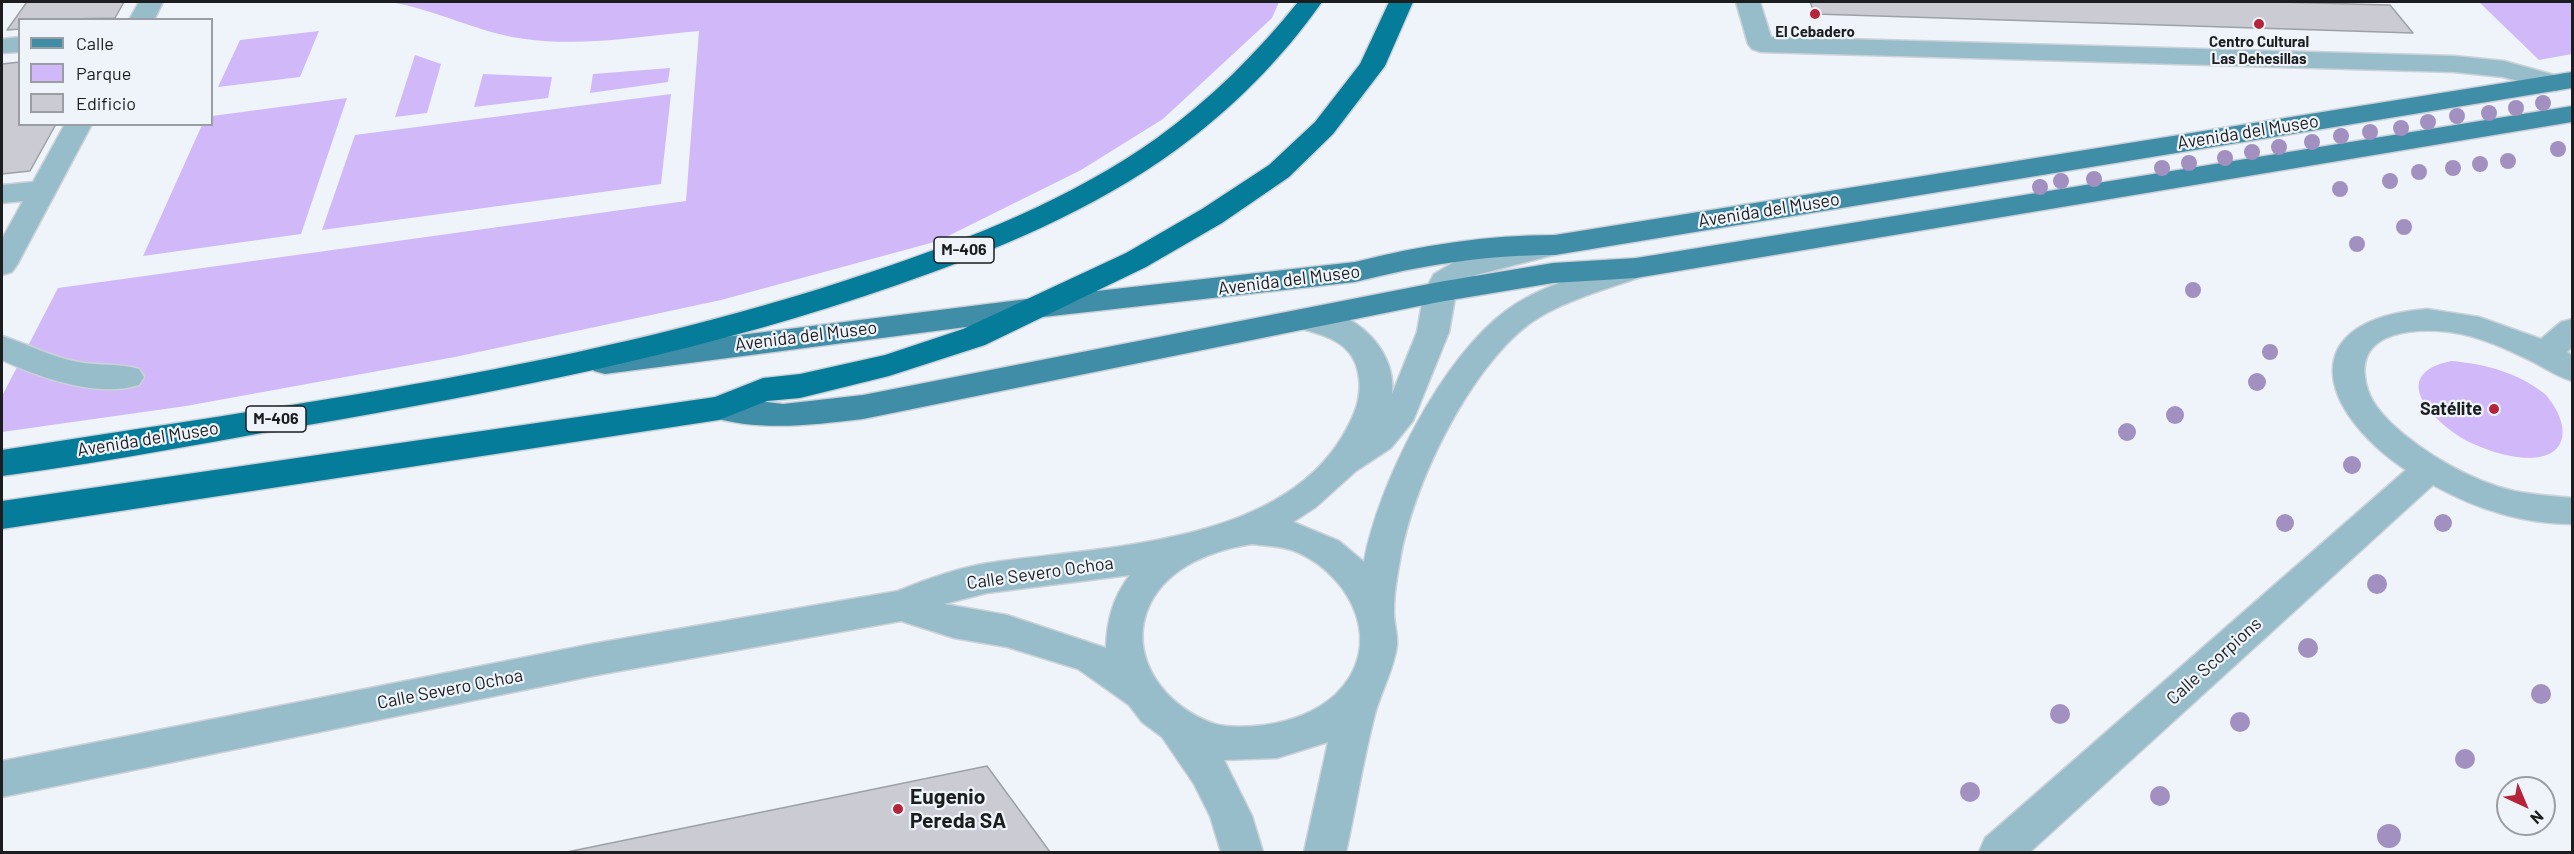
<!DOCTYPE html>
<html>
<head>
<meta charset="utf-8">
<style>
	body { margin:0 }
	#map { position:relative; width:2574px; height:854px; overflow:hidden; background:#eef4fa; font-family:Barlow,sans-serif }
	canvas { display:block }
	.frame { position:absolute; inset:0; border:3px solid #1b1d1f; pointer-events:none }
	.legend { position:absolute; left:18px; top:18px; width:195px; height:108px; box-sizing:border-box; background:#eef4fa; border:2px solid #9a9ea2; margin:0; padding:8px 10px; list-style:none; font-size:18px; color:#1b1d1f }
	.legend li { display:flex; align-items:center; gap:12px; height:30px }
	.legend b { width:30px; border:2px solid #9a9ea2 }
	.north { position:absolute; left:2496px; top:776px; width:60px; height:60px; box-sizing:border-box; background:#eef4fa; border:2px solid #9a9ea2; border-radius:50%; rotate:136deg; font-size:16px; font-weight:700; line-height:24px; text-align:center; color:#1b1d1f }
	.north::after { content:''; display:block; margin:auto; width:21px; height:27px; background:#b62439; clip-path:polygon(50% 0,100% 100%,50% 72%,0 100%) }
</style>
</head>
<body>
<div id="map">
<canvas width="2574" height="854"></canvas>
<div class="frame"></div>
<ul class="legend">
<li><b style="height:8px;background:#408da8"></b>Calle</li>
<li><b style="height:16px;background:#d1b9f9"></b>Parque</li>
<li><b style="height:16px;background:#cacbd3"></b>Edificio</li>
</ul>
<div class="north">N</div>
</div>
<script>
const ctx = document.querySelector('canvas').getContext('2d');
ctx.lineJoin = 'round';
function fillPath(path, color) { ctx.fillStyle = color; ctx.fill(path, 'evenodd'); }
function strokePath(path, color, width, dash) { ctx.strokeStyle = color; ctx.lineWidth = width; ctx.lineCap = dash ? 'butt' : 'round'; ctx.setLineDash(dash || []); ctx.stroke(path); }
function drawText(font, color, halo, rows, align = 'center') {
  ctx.font = font + ' Barlow,sans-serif'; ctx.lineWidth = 4.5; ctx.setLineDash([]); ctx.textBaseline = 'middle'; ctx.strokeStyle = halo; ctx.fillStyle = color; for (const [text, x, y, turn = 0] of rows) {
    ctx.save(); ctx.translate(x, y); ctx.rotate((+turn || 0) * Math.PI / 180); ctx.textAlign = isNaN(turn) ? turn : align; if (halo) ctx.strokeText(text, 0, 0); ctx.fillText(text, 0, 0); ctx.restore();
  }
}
const green = new Path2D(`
	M389 2H1279L1272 18 1163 119 1081 170 938 241 721 300 455 357 186 406 2 432V396L58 288 686 201 699 31C642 36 582 47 525 39 478 33 436 9 389 2Z
	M2479 2H2572V54L2539 60Z
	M319 31 300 77 218 87 240 40Z
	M415 55 441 64 427 113 395 117Z
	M670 68 668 82 590 93 593 74Z
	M483 74 552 77 548 98 474 107Z
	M671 94 661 184 322 230 355 135Z
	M347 98 301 234 143 256 202 125 212 124V116Z
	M2451 361C2485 364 2517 372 2545 394 2574 427 2569 464 2517 457 2501 455 2484 449 2469 442 2435 424 2385 375 2451 361Z`);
const building = new Path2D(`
	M27 2H124L115 18 20 20V29L7 30Z
	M1810 2H2276L2390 5 2413 33 1815 14Z
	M20 62V124H56L30 171 2 174V64Z
	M987 766 1050 852H567Z`);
const street = new Path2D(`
	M139 2H163L154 20H129Z
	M1736 2H1760L1771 37 2454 56 2504 61 2565 78 2569 83 2565 88 2556 91 2503 77 2454 72 1761 52 1752 49 1748 44Z
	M20 37V52L2 53V39Z
	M65 124H92L17 265 12 272 2 275V239L23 201 2 203V185L33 182Z
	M1555 235 1565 238 1570 245 1565 252 1476 275 1457 287 1449 332 1413 421 1391 448 1356 471 1316 507 1293 522 1339 541 1364 562C1378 484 1442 357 1507 310 1541 285 1586 274 1626 261L1636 258 1646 261 1651 268 1646 275C1608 289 1563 300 1529 324 1469 369 1412 486 1400 560 1397 576 1394 593 1394 609 1393 621 1398 633 1397 645 1394 669 1381 692 1375 714 1363 760 1356 807 1346 852H1304L1328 742 1277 758 1224 760 1252 816 1263 852H1221L1210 816 1194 784 1162 737 1142 722 1129 705 1078 669 1007 647 954 638 901 621 597 675 2 797V761L597 643 898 591C927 579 957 568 988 563 1101 546 1276 546 1342 437 1353 418 1362 400 1359 378 1355 341 1324 335 1294 327L1290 319 1294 311C1342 298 1398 345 1392 394L1417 332 1424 292 1434 274 1456 261ZM1252 544C1267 546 1283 546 1297 552 1353 577 1386 647 1335 695 1315 713 1291 721 1265 725 1249 727 1230 728 1215 724 1166 708 1125 656 1150 604 1169 566 1213 550 1252 544ZM1130 575C1113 597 1107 620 1106 648L1007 615 944 604 987 593Z
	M2427 309 2479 317 2541 339 2561 322 2572 319V347L2567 352 2572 356V381C2559 377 2548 370 2535 363 2509 350 2480 336 2450 332 2417 328 2359 330 2365 377 2367 396 2377 409 2391 423 2423 453 2471 481 2514 491 2533 495 2553 496 2572 498V524C2523 524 2476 509 2433 485L2030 852H1979L1985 838 2406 470C2317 410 2293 320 2427 309Z
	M2 336C28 344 51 357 78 362 99 366 120 363 139 369L144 377 139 385C97 398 40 378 2 360Z`);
const primary = new Path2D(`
	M2572 72V88L1555 255C1485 255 1422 265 1355 282L1043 317 605 374 594 371 589 363 594 355 605 352 1043 297 1355 262C1422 245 1486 235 1555 235Z
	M2572 106V122L1636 278 1553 283 1439 302 863 419C810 425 760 432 707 416L703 408 707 400 719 396 783 404 863 395 1439 282 1553 263 1636 258Z`);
const highway = new Path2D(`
	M1298 2H1322C1282 59 1232 109 1176 150 1092 211 994 251 897 285 717 348 530 386 343 419 230 438 116 461 2 476V450C293 404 591 367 871 272 970 239 1071 199 1157 138 1211 99 1256 54 1298 2Z
	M1389 2H1413L1385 66 1333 134 1289 177 1222 223 1146 267 985 345 889 376 800 398 767 401 719 420 2 529V501L715 397 763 378 800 374 885 355 963 329 1126 253 1202 209 1269 165 1315 122 1360 64Z`);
const trees = [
	[2543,103,8],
	[2516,108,8],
	[2489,113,8],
	[2457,116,8],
	[2428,122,8],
	[2401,128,8],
	[2370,132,8],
	[2341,136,8],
	[2312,142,8],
	[2279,147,8],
	[2558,149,8],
	[2252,152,8],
	[2225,158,8],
	[2508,161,8],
	[2189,163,8],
	[2480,164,8],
	[2162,168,8],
	[2453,168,8],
	[2419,172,8],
	[2094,179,8],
	[2061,181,8],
	[2390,181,8],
	[2040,187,8],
	[2340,189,8],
	[2404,227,8],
	[2357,244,8],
	[2193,290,8],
	[2270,352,8],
	[2257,382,9],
	[2175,415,9],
	[2127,432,9],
	[2352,465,9],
	[2285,523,9],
	[2443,523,9],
	[2377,584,10],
	[2308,648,10],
	[2541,694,10],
	[2060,714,10],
	[2240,722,10],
	[2465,759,10],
	[1970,792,10],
	[2160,796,10],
	[2389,836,12]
];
const markers = [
	[1815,14,6,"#b62439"],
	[2259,24,6,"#b62439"],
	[2494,409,6,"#b62439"],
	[898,809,6,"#b62439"]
];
const farPoinames = [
	["El Cebadero",1815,32],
	["Centro Cultural",2259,42],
	["Las Dehesillas",2259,59]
];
const shields = [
	[964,250,60],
	[276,419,60]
];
const shieldNames = [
	["M-406",964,250],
	["M-406",276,419]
];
const streetNames = [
	["Avenida del Museo",2248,132,-9],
	["Avenida del Museo",1769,210,-9],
	["Avenida del Museo",1289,280,-7],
	["Avenida del Museo",806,336,-7],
	["Avenida del Museo",148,439,-9],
	["Calle Severo Ochoa",1040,573,-8],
	["Calle Scorpions",2214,661,-42],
	["Calle Severo Ochoa",450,689,-11]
];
const poiNames = [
	["Satélite",2482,409]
];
const nearPoinames = [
	["Eugenio",910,797],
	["Pereda SA",910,821]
];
fillPath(green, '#d1b9f9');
fillPath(building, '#cacbd3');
strokePath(building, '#9ea0a7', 1.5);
strokePath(street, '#ccd2d7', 3);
strokePath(primary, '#ccd2d7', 3);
strokePath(highway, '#ccd2d7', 3);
fillPath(street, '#97bdcb');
fillPath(primary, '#408da8');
fillPath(highway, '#067c9b');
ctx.fillStyle = '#a290c0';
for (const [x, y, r] of trees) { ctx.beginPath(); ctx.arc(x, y, r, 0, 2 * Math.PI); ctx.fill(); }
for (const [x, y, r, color] of markers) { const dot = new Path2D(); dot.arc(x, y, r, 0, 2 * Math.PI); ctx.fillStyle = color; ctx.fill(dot); strokePath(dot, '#eef4fa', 2); }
drawText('bold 15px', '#1b1d1f', '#eef4fa', farPoinames);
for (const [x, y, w] of shields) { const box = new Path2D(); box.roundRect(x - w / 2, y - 13, w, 26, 4.5); ctx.fillStyle = '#eef4fa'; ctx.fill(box); strokePath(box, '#1b1d1f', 1.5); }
drawText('bold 16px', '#1b1d1f', null, shieldNames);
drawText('18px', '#1b1d1f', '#eef4fa', streetNames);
drawText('bold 18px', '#1b1d1f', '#eef4fa', poiNames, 'right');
drawText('bold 21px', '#1b1d1f', '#eef4fa', nearPoinames, 'left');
</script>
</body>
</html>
